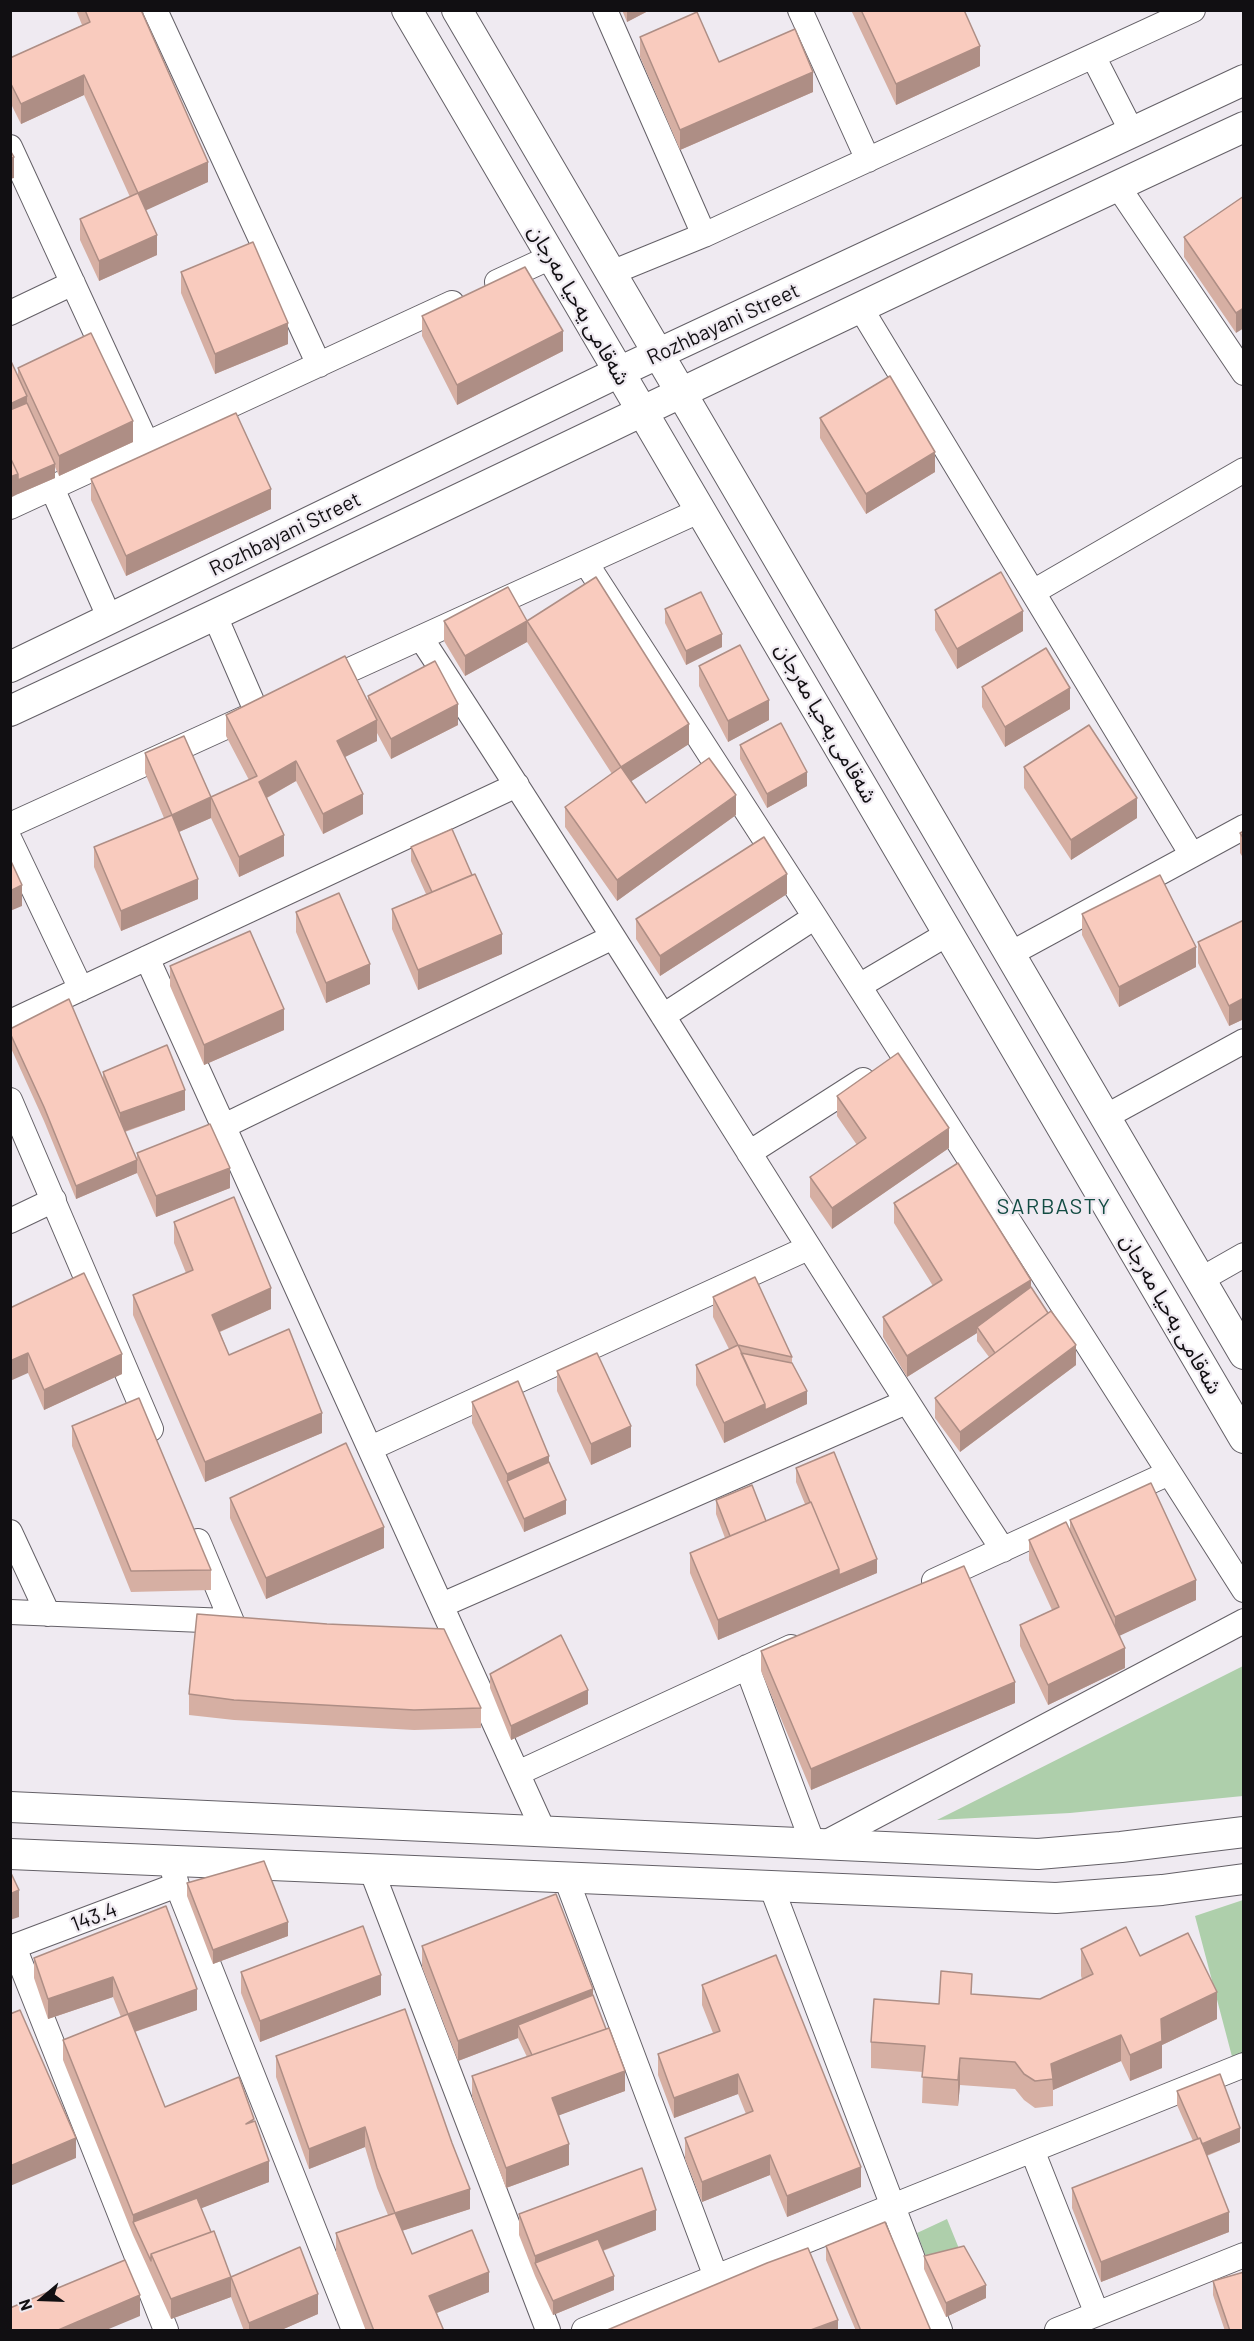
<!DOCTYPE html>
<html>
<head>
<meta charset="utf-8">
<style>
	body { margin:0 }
	#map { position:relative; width:1254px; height:2341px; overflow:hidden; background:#efeaf1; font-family:Barlow,sans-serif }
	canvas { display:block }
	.frame { position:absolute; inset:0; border:12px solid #110f12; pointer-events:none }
	.north { position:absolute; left:12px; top:2269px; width:60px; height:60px; -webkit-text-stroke:4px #efeaf1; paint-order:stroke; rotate:251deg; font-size:16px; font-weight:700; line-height:24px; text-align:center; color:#110f12 }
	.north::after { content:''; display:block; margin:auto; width:21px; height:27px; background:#110f12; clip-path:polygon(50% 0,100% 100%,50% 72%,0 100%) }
</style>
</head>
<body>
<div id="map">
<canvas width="1254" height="2341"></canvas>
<div class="frame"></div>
<div class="north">N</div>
</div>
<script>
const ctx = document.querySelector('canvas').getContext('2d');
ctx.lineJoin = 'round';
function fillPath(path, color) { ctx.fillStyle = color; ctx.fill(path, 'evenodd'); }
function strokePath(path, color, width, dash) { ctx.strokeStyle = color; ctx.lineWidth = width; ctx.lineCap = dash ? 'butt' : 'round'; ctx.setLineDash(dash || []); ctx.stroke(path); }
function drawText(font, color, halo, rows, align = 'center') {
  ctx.font = font + ' Barlow,"Noto Sans Arabic",sans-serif'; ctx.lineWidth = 4.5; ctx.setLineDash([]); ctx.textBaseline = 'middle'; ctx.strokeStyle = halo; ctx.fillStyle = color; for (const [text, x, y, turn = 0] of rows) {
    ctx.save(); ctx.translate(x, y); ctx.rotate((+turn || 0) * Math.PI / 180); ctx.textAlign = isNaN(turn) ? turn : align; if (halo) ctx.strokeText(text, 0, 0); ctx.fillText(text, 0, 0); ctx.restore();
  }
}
const green = new Path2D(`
	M1243 1666V1796L1070 1813 937 1820Z
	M1243 1900V2065L1235 2068 1195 1916Z
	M947 2219 962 2256 929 2265 917 2233Z`);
const minor = new Path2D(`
	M155 10 319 365
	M605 10 704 235
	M800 10 868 160
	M1093 56 1132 132
	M10 147 147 444
	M1117 185 1244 373
	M611 273 704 235 1193 10
	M497 282 551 257
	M860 307 1192 855
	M10 313 73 283
	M52 488 110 619
	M10 507 452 303
	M586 563 815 917 1244 1590
	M1033 592 1244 470
	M215 616 257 713
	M421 638C619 939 805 1248 1003 1550
	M321 683 701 510
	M10 825 254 714
	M10 840 81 989
	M1010 954 1244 827
	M147 958 544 1832
	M859 986 949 933
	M663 1016 815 917
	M10 1022 517 785
	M10 1100 151 1429
	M1105 1117 1244 1041
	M224 1126 613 937
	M749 1153 863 1080
	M10 1221 54 1200
	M1200 1280 1244 1255
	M371 1448 808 1248
	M10 1532 48 1614
	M198 1541 232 1622
	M934 1581 1169 1473
	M442 1605 906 1402
	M10 1612 227 1621
	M747 1667 813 1844
	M518 1773 791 1647
	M823 1844 1244 1621
	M170 1860 177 1885 354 2330
	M371 1869 548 2330
	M566 1878 716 2277
	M771 1886 940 2330
	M14 1947 166 2330
	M10 1948 177 1885
	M1032 2150 1097 2314
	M584 2330 1244 2065
	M1057 2330 1244 2255`);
const tertiary = new Path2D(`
	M407 10 1244 1438
	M457 10 1244 1354
	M10 667 619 372 1244 80
	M10 711C423 519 831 318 1244 127
	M10 1807 1038 1854 1121 1847 1244 1832
	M10 1854 1056 1898 1162 1890 1244 1879`);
const wall = new Path2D(`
	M76 10H141L208 182 145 210 157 255 99 281 80 240V219L130 197 84 95 21 124 10 102V58L82 25Z
	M622 10H650L627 22Z
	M851 10H964L980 66 896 105Z
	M640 37 719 62 813 92 680 150 640 57Z
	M1244 196 1236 333 1184 257V237Z
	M181 272 288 344 215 374 181 293Z
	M422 316 563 351 457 405 422 336Z
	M18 368 133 442 59 476 55 467V478L18 494V493V494Z
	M820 418 935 472 866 514 820 438Z
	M91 479 271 509 126 576 91 500Z
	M665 609 722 647 686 665 665 623Z
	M935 610 1023 631 957 669 935 630Z
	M444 621 527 642 465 676 444 641Z
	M527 621 689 744 631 781 646 803 736 815 617 901 565 827V807L612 774 527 642Z
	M699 666 769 720 728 742 699 686Z
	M982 687 1070 709 1005 747 982 707Z
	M368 696 458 725 391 759 377 733V741L345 757 363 814 323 834 296 781 267 798 284 856 239 877 211 818 179 832 198 899 121 931 94 867V847L164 818 145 773V753L211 797 249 780 226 736V715L368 703Z
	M740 745 807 786 767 808 740 759Z
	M1024 767 1137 818 1071 860 1024 788Z
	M1244 831V859L1240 853V833Z
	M411 847 472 875 502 954 418 990 392 929V909L426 894 411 861Z
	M787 894 660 976 636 939V919Z
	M296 912 370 984 326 1003 296 932Z
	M1082 914 1196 967 1119 1007 1082 935Z
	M1244 920V1019L1229 1026 1198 963V942Z
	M170 966 284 1030 204 1065 170 986Z
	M10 1029 103 1081V1072L185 1110 125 1132 137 1173 76 1199 44 1121 10 1046Z
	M837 1096 949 1148 832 1229 810 1197V1177L857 1145 837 1116Z
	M137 1153 230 1188 156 1217 137 1173Z
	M894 1203 1031 1287 1076 1365 960 1452 935 1418V1398L989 1357 977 1341V1333L907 1377 883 1337V1317L933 1286 894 1223Z
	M174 1222 271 1309 220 1332 229 1355 322 1433 205 1482 133 1315V1295L186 1273 174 1243Z
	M713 1297 792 1357V1363L807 1404 724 1443 696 1385V1365L729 1349 713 1317Z
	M10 1308 122 1374 44 1410 28 1373Z
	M557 1371 631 1447 591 1465 557 1391Z
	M472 1402 549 1462 566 1514 524 1532 472 1423Z
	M72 1426 211 1570V1590L131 1592 72 1446Z
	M796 1468 877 1573 718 1640 690 1573V1553L725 1538 716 1514V1500L766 1521 805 1504 796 1482Z
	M230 1498 384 1548 266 1599 230 1518Z
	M1070 1520 1196 1600 1120 1635 1125 1668 1048 1705 1020 1646V1625L1052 1610 1029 1560V1540L1070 1531Z
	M761 1651 1015 1703 811 1790 761 1671Z
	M490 1674 588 1704 511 1740 490 1688Z
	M189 1694 481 1708V1728L414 1730 234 1720 189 1715Z
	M187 1883 288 1936 213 1964 187 1896Z
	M166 1906 197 2010 135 2032 165 2107 254 2121 269 2182 201 2208 231 2297 171 2319 133 2235 63 2060V2040L121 2017 113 1997 48 2019 34 1978V1958Z
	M422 1946 593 1995 625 2091 559 2115 569 2165 506 2188 472 2097V2076L527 2057 518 2038 458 2061 422 1967Z
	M1081 1949 1140 1956 1217 2019 1162 2045V2068L1130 2081 1121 2061 1053 2090V2106L1035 2108 1024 2100 1015 2089 960 2085 958 2106 922 2103 923 2072 871 2068V2042L939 2004 972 1994 1040 1999 1082 1979 1081 1976Z
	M241 1972 381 1995 260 2042 241 1993Z
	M702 1985 861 2187 787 2217 770 2175 702 2202 685 2159V2138L746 2114 738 2094 674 2118 658 2075V2054L713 2033 702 2005Z
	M276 2056 470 2209 402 2231 412 2254 489 2292 437 2313 444 2331H366L336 2253V2233L388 2215 377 2188 365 2147 309 2169 276 2077Z
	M1177 2091 1240 2142 1207 2156 1229 2232 1101 2282 1072 2208V2188L1193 2141 1177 2105Z
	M519 2214 656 2230 603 2251 614 2290 553 2315 535 2276 519 2235Z
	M826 2246 931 2331H856L826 2260Z
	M924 2256 986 2298 946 2317 924 2269Z
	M231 2277 318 2314 279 2331H244L231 2297Z
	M1213 2281 1244 2331H1225L1213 2295Z`);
const shadedWall = new Path2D(`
	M627 10H650L627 22Z
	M980 46V66L896 105V84Z
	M813 72V92L680 150V130Z
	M84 75V95L21 124V104Z
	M14 157V178L10 179V159Z
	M208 162V182L138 214V193Z
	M157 235V255L99 281V261Z
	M1244 308V328L1236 333V313Z
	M288 323V344L215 374V354Z
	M563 331V351L457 405V385Z
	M27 396V417L10 424V404Z
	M133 421V442L59 476V456Z
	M935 452V472L866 514V494Z
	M55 464V478L18 494V480Z
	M18 474V494L10 498V477Z
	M271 489V509L126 576V556Z
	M1023 611V631L957 669V649Z
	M527 621V642L465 676V656Z
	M722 634V647L686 665V651Z
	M1070 688V709L1005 747V727Z
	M769 700V720L728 742V721Z
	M458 704V725L391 759V739Z
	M377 720V741L337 761V741Z
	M689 724V744L621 788V767Z
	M296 761V781L259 802V782Z
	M807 772V786L767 808V794Z
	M363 794V814L323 834V814Z
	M736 795V815L617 901V880Z
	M211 797V818L172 835V815Z
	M1137 798V818L1071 860V840Z
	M284 835V856L239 877V857Z
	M787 874V894L660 976V956Z
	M198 879V899L121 931V911Z
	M22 885V906L10 911V891Z
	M502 934V954L418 990V970Z
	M1196 947V967L1119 1007V987Z
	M370 964V984L326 1003V983Z
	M1244 998V1019L1229 1026V1006Z
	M284 1009V1030L204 1065V1045Z
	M185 1090V1110L120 1133V1113Z
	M949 1128V1148L832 1229V1208Z
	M137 1160V1173L76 1199V1186Z
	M230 1168V1188L156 1217V1196Z
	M1031 1280V1300L977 1327V1333L907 1377V1356Z
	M271 1288V1309L212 1335V1315Z
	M1076 1345V1365L960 1452V1432Z
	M28 1353V1373L10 1381V1361Z
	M122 1354V1374L44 1410V1390Z
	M807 1391V1404L724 1443V1423L765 1404Z
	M322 1413V1433L205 1482V1462Z
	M631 1426V1447L591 1465V1444Z
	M549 1456V1476L507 1481V1474Z
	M566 1500V1514L524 1532V1519Z
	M384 1527V1548L266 1599V1578Z
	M877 1559V1573L718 1640V1620L839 1569Z
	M1196 1580V1600L1115 1638V1617Z
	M1125 1648V1668L1048 1705V1685Z
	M1015 1682V1703L811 1790V1769Z
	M588 1690V1704L511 1740V1726Z
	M19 1890V1917L10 1920V1894Z
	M288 1922V1936L213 1964V1950Z
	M381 1975V1995L260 2042V2021Z
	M113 1977V1997L48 2019V1999Z
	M197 1989V2010L128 2034V2014Z
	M593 1989V2009L518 2025V2038L458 2061V2041Z
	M1217 1992V2019L1162 2045V2068L1130 2081V2055L1161 2019Z
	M1121 2035V2061L1053 2090 1051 2064Z
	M960 2058V2085L958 2106V2080Z
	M625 2071V2091L552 2118V2098Z
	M738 2074V2094L674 2118V2098Z
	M365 2127V2147L309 2169V2149Z
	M1240 2128V2142L1200 2158V2145Z
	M76 2138V2158L10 2186V2166Z
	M569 2144V2165L506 2188V2168Z
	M770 2155V2175L702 2202V2182Z
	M269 2161V2182L138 2233 133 2222V2235V2215Z
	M861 2167V2187L787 2217V2196Z
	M470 2189V2209L395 2233V2213Z
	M656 2210V2230L541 2274 535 2263V2256Z
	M1229 2212V2232L1101 2282V2262Z
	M489 2272V2292L429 2316V2296Z
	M614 2276V2290L553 2315V2301Z
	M231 2277V2297L171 2319V2299Z
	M986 2285V2298L946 2317V2303Z
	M318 2294V2314L279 2331H249V2323Z
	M140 2295V2316L104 2331H56Z
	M838 2320V2331H808Z`);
const building = new Path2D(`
	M85 10H141L208 162 138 193 84 75 21 104 10 82V58L90 22Z
	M861 10H964L980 46 896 84Z
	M697 12 719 62 795 29 813 72 680 130 640 37Z
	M10 150 14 157 10 159Z
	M138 193 157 235 99 261 80 219Z
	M1244 196V308L1236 313 1184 237Z
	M253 242 288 323 215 354 181 272Z
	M525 267 563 331 457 385 422 316Z
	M91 333 133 421 59 456 18 368Z
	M10 359 27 396 10 404Z
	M890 376 935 452 866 494 820 418Z
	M27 403 55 464 18 480V474L10 457V410Z
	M236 413 271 489 126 556 91 479Z
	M10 457 18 474 10 477Z
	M1001 572 1023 611 957 649 935 610Z
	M596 577 689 724 621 767 646 803 709 758 736 795 617 880 565 807 621 767 527 621Z
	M508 587 527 621 465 656 444 621Z
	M701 592 722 634 686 651 665 609Z
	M740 645 769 700 728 721 699 666Z
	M1046 648 1070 688 1005 727 982 687Z
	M345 656 377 720 337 741 363 794 323 814 296 761 259 782 284 835 239 857 211 797 172 815 145 753 184 736 211 797 257 776 226 715Z
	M435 661 458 704 391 739 368 696Z
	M781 723 807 772 767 794 740 745Z
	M1089 725 1137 798 1071 840 1024 767Z
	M172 815 198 879 121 911 94 847Z
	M452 829 472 875 432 892 411 847Z
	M1244 831V839L1240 833Z
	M764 837 787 874 660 956 636 919Z
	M10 859 22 885 10 891Z
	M475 874 502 934 418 970 392 909Z
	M1160 875 1196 947 1119 987 1082 914Z
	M339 893 370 964 326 983 296 912Z
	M1244 920V998L1229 1006 1198 942Z
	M250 931 284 1009 204 1045 170 966Z
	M69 999 137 1160 76 1186 44 1107 10 1033V1029Z
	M167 1045 185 1090 120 1113 103 1072Z
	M898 1053 949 1128 832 1208 810 1177 866 1138 837 1096Z
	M210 1124 230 1168 156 1196 137 1153Z
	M958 1163 1031 1280 907 1356 883 1317 942 1280 894 1203Z
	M234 1197 271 1288 212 1315 229 1355 289 1329 322 1413 205 1462 133 1295 193 1270 174 1222Z
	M84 1273 122 1354 44 1390 28 1353 10 1361V1308Z
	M755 1277 792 1357 738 1345 765 1404 724 1423 696 1365 738 1345 713 1297Z
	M1031 1287 1048 1313 995 1353 977 1327Z
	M1051 1311 1076 1345 960 1432 935 1398Z
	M597 1353 631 1426 591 1444 557 1371Z
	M741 1353 792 1363 807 1391 765 1410V1404Z
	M518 1381 549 1456 507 1474 472 1402Z
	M139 1398 211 1570 131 1571 72 1426Z
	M346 1443 384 1527 266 1578 230 1498Z
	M834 1452 877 1559 839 1575V1569L811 1502H810L796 1468Z
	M549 1462 566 1500 524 1519 507 1481Z
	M1151 1483 1196 1580 1115 1617 1070 1520Z
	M752 1485 766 1521 730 1536 716 1500Z
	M811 1502 839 1569 718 1620 690 1553Z
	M1066 1522 1125 1648 1048 1685 1020 1625 1059 1607 1029 1540Z
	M964 1566 1015 1682 811 1769 761 1651Z
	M197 1614 327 1624 444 1629 481 1708 414 1710 234 1700 189 1694Z
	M561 1635 588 1690 511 1726 490 1674Z
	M264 1861 288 1922 213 1950 187 1883Z
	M10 1871 19 1890 10 1894Z
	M556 1894 593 1989 458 2041 422 1946Z
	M166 1906 197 1989 128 2014 113 1977 48 1999 34 1958Z
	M363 1926 381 1975 260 2021 241 1972Z
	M1126 1927 1140 1956 1188 1933 1217 1992 1161 2019 1162 2041 1130 2055 1121 2035 1051 2064 1053 2079 1035 2081 1024 2074 1015 2062 960 2058 958 2080 922 2077 925 2046 871 2042 874 1999 939 2004 941 1971 972 1974 971 1994 1040 1999 1093 1974 1081 1949Z
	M776 1955 861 2167 787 2196 770 2155 702 2182 685 2138 753 2111 738 2074 674 2098 658 2054 720 2031 702 1985Z
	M593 1995 606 2029 532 2055 518 2025Z
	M405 2009 452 2143 470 2189 395 2213 377 2168 365 2127 309 2149 276 2056Z
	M20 2010 76 2138 10 2166V2014Z
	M128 2014 165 2107 239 2077 254 2119 246 2124 255 2121 269 2161 133 2215 63 2040Z
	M609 2028 625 2071 552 2098 569 2144 506 2168 472 2076Z
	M1220 2074 1240 2128 1202 2144 1200 2138 1198 2139 1177 2091Z
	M1200 2138 1229 2212 1101 2262 1072 2188Z
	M642 2168 656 2210 535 2256 519 2214Z
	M197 2198 211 2232 151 2254V2261L133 2222Z
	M395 2213 412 2254 472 2230 489 2272 429 2296 444 2331H374L336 2233Z
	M885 2222 931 2331H861L826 2246Z
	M214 2231 231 2277 171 2299 151 2254Z
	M598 2239 614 2276 553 2301 535 2263Z
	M964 2246 986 2285 946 2303 924 2256Z
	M300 2247 318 2294 249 2323 231 2277Z
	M808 2248 838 2320 808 2331H605L767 2263Z
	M125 2260 140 2295 56 2331H10V2308Z
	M1244 2272V2331H1230L1213 2281Z`);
const streetNames = [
	["شەقامی یەحیا مەرجان",579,305,60],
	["Rozhbayani Street",723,324,-25],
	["Rozhbayani Street",285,534,-26],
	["شەقامی یەحیا مەرجان",826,723,60],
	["شەقامی یەحیا مەرجان",1171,1314,60],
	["143.4",94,1917,-21]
];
const neighbourhoodNames = [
	["SARBASTY",1054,1207]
];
fillPath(green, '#aecfab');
strokePath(minor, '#646067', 26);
strokePath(tertiary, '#646067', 32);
strokePath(minor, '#fff', 24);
strokePath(tertiary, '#fff', 30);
fillPath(wall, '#d6afa3');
fillPath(shadedWall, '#ae8e85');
fillPath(building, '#f9cbbe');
strokePath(building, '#ae8e85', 1.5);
drawText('21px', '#110f12', '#efeaf1', streetNames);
ctx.letterSpacing = '1.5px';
drawText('22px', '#134c43', '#efeaf1', neighbourhoodNames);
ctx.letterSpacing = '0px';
</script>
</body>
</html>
